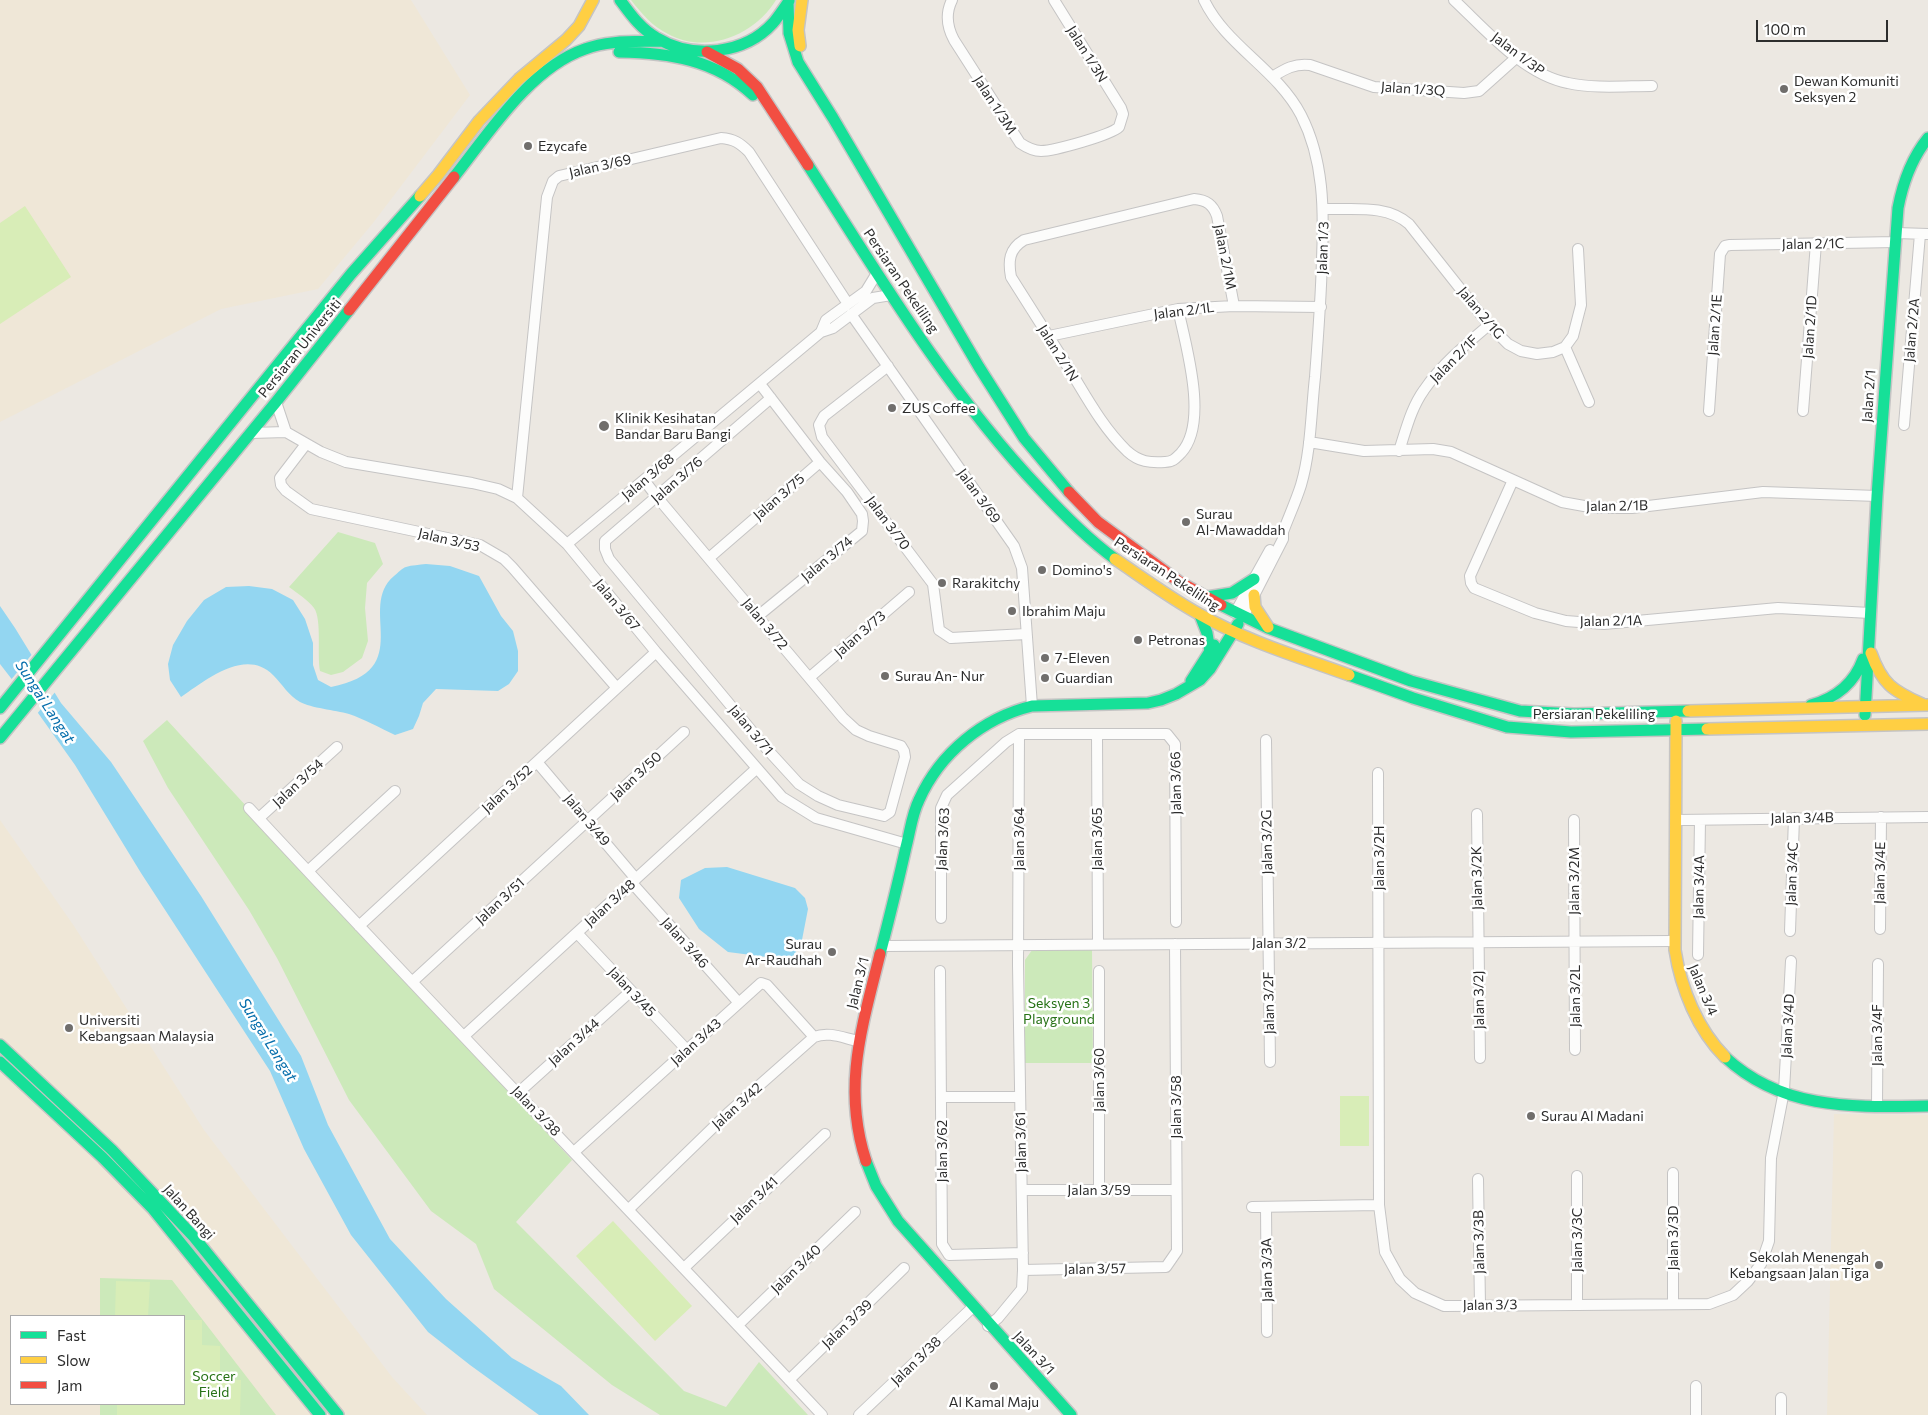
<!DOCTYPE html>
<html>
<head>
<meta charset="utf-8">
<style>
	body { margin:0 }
	#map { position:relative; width:1928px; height:1415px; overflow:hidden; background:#ece8e2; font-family:Commissioner,sans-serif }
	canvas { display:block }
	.legend { position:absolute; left:10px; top:1315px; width:175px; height:90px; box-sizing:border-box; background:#fff; border:1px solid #ababab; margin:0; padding:6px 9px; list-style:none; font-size:15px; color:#2d2d2d }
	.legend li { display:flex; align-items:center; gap:10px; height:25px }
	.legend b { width:25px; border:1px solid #ababab }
	.scale { position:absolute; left:1756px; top:20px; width:132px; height:22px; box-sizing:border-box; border:2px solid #2d2d2d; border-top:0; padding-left:6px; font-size:15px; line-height:18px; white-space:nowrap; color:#2d2d2d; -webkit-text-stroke:4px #fff; paint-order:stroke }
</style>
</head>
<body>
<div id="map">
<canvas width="1928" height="1415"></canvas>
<ul class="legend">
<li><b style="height:6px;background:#16e098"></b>Fast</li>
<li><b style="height:6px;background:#ffcf43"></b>Slow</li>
<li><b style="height:6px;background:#f24e42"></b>Jam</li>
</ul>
<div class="scale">100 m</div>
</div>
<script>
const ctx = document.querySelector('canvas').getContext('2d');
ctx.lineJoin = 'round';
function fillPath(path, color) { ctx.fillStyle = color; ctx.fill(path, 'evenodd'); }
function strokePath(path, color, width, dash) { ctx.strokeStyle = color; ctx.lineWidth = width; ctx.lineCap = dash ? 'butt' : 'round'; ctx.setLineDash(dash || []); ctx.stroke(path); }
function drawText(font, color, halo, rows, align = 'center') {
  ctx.font = font + ' Commissioner,sans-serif'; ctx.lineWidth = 5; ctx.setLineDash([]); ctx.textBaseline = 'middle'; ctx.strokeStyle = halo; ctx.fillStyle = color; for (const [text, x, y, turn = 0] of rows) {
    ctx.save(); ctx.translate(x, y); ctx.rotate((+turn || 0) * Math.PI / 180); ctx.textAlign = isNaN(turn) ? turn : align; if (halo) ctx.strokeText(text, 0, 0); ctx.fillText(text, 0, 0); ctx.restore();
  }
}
const education = new Path2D(`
	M0 0H411L470 95 373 223 318 289 221 309 0 422Z
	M0 820 74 926 204 1130 392 1377 427 1415H0ZM11 1316H184V1404H11Z
	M1834 1114 1928 1115V1415H1827Z`);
const green = new Path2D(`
	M631 0H776C755 35 706 55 668 34 652 26 642 14 631 0Z
	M338 532 375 543 383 564 367 583 365 608 368 641 362 658 343 672 331 675 320 671C317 655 322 619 314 608 308 600 297 593 289 587Z
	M167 720 572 1160 516 1222 684 1391 726 1407 759 1362 808 1415H660L612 1385 494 1289 476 1244 431 1211 349 1100 277 958 249 910 168 788 143 741Z
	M1032 950H1092L1093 1063H1025V960Z
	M100 1278 172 1280 276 1415H100V1404H184V1316H100Z`);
const pitch = new Path2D(`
	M25 206 71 277 0 324V223Z
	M1340 1096H1369V1146H1340Z
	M613 1221 692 1306 655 1341 576 1256Z
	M116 1281 150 1282 148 1316H115Z
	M184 1320H202V1345L220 1346V1379L241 1380 240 1415H117V1404H184Z`);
const water = new Path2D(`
	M426 564 450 566 479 576 501 616 513 631 518 651V671L509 684 498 691 436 689 423 703 419 716 413 729 395 735C380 728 364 719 349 714 335 710 311 708 300 702 288 695 283 685 273 675 245 647 205 681 181 697L170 680 168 664 173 645 187 621 204 600 226 587 249 586 272 589 293 600 305 619 313 643V665L318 680 331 687C418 670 356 608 394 576 398 573 402 568 406 567 412 565 419 565 426 564Z
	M0 606 15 628 61 703 111 762 201 896 301 1056 328 1125 390 1239 446 1299 512 1358 561 1386 589 1415H539L470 1365 428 1332 351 1235 304 1149 270 1071 141 873 75 765 38 713 0 664Z
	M727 867 795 888 805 898 808 909 801 945 790 960 728 952 699 929 679 898 681 880 705 868Z`);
const pier = new Path2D(`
	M33 653 56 691 36 715 10 681Z`);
const street = new Path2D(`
	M952 0C945 14 947 27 954 40L1020 143C1026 147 1033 151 1041 151 1054 151 1111 135 1119 127L1123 114 1121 108 1054 0
	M1204 0C1226 46 1277 69 1301 115 1324 160 1324 210 1322 259 1321 299 1318 338 1315 377 1311 413 1311 451 1301 485 1296 501 1289 516 1283 532V539L1243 617
	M1454 0C1485 29 1524 75 1568 83 1595 89 1625 86 1652 86
	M1272 77C1285 69 1295 63 1310 65L1374 87 1464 93 1479 91 1517 57
	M1324 209C1353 210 1386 204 1409 224L1489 325 1508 344 1521 351 1537 354 1553 352 1565 347 1573 336 1581 305 1578 249
	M1896 233 1928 234
	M1178 309C1186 346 1209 423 1181 453 1176 458 1173 462 1165 462 1150 463 1139 462 1127 451 1102 427 1086 396 1068 367 1049 337 1030 307 1011 277 1008 261 1009 249 1024 240L1194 199C1207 200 1213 205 1217 216L1234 306
	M851 314 1014 546 1022 568 1032 706
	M821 332 826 320 866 291 877 273
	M1049 336 1178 309 1234 306 1321 307
	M1565 347 1589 402
	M888 366 824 416 819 425 822 437 933 584 939 630 951 638 1026 634
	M276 402 286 432
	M1709 411 1720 254 1725 246 1730 245 1896 242
	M1803 411 1816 243
	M1904 425 1920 234
	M251 433 286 432 321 452 346 462 472 483 498 489 517 498 567 544 656 652 782 797 816 818 907 844
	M1309 442 1364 451 1433 449 1451 452 1562 502 1595 508H1632L1763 492 1877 496
	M306 444 280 478 281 485 286 491 311 509 480 545 504 559 512 567 617 688
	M1399 451C1406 430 1411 408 1424 390 1441 365 1465 345 1489 325
	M644 480 657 497 843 718 856 730 869 736 901 746 904 751 905 757 890 812 884 816 838 805 818 796 799 784 766 748 609 559 605 549V541L771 398
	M1513 480 1470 576 1471 583 1474 588 1535 613 1566 621 1604 624 1778 608 1870 613
	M517 498 547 197 553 181 559 176 721 138C734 139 740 143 749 152L848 304
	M567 544 821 332 833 328 873 298 891 295
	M709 558 820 462
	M1235 613 1270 550
	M758 616 862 531 863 521 862 514 847 492 820 462 760 384
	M810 677 909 592
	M1019 734H1167L1175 744 1176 922
	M1097 734 1098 944
	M1266 740 1270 1062
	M537 762 636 879
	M1378 773 1379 1205 1385 1252 1400 1279 1415 1293 1444 1306 1709 1304 1733 1295 1748 1281 1761 1264 1769 1241 1771 1158 1784 1091 1791 961
	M249 808C438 1012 632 1212 822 1415
	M1477 814 1480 1058
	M259 818 337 747
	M1574 820 1575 1050
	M1676 820 1928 817
	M308 871 395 791
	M632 883 739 1003
	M941 918V808L947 795 1006 742 1019 734
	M359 926 656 652
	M1880 929 1881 817
	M1790 931 1794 818
	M577 933 687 1050
	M883 946 1674 941
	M1698 955 1700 820
	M940 971 942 1244 949 1255 1023 1253
	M412 982 684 732
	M464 1036 756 769
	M518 1093 631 991
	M942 1097H1020
	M1877 1106 1878 964
	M574 1152 761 983 767 985 814 1037
	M1577 1176V1304
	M1478 1179 1480 1305
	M1022 1190H1176
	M1099 1190V971
	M1252 1207 1379 1205
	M1266 1207 1267 1332
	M629 1209 728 1113 814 1037C829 1031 843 1038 858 1041
	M684 1268 825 1134
	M1023 1270 1166 1267 1177 1251 1175 944
	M1673 1303V1173
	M738 1325 855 1212
	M988 1326 998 1318 1022 1289 1023 1270 1018 965 1019 734
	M789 1380 904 1268
	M1696 1386V1415
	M859 1415 973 1307
	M1781 1415V1398`);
const fast = new Path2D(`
	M620 0C631 15 641 29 657 38 693 60 745 54 773 23 779 16 784 8 789 1
	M788 2 789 33 798 62 833 118 979 367 1024 438 1069 492
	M619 52C669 53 715 59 753 95
	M808 165C879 276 948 392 1040 489 1063 514 1088 539 1115 559
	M454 177C489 133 530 68 585 49 609 40 636 42 661 41
	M1207 597 1232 593 1254 579
	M1221 605 1268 628 1411 681 1520 711 1574 714 1688 711
	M1200 615 1207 633 1210 652
	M1349 675 1413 698 1507 727 1571 732 1707 729
	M1191 681 1214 645
	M1811 705C1836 698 1854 684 1863 659
	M0 708 351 274 420 196
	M1865 715 1877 496 1898 208C1903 182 1911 159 1928 138
	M0 738 276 402 349 310
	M880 954C889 919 898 883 906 847 910 832 912 814 919 800 940 753 983 718 1032 706L1148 703 1161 700 1176 694 1200 680 1210 669 1238 624
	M0 1045 112 1150 194 1237 338 1415
	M1725 1057C1783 1111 1855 1107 1928 1106
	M0 1062 103 1158 153 1209 320 1415
	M866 1161 876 1186 898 1221 1071 1415`);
const slow = new Path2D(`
	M800 46 798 30 802 0
	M420 196 438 175 479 121 519 79 566 40 579 26 593 0
	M1115 559C1143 578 1170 598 1199 614 1246 641 1299 657 1349 675
	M1254 595 1255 607 1268 627
	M1871 653C1882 684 1893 691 1922 704
	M1688 711 1928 705
	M1676 721 1675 950C1681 989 1698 1030 1725 1057
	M1707 729 1928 724`);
const jam = new Path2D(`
	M707 52 738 69 757 87 808 165
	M349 310 454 177
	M1069 492 1098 522 1178 581 1221 605
	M866 1161C842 1087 862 1027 880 954`);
const markers = [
	[1784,89,5,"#706e6c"],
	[528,146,5,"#706e6c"],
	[892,408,5,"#706e6c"],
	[604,426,6,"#706e6c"],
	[1186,522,5,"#706e6c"],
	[1042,570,5,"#706e6c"],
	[942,583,5,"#706e6c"],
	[1012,611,5,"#706e6c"],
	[1138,640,5,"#706e6c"],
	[1045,658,5,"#706e6c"],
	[885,676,5,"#706e6c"],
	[1045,678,5,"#706e6c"],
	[832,952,5,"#706e6c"],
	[69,1028,5,"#706e6c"],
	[1531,1116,5,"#706e6c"],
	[1879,1265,5,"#706e6c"],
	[994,1386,5,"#706e6c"]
];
const streetNames = [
	["Jalan 1/3N",1087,54,58],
	["Jalan 1/3P",1518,54,37],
	["Jalan 1/3Q",1413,89,4],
	["Jalan 1/3M",995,105,57],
	["Jalan 3/69",600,166,-13],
	["Jalan 2/1C",1813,244,-1],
	["Jalan 1/3",1323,248,-88],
	["Jalan 2/1M",1225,257,79],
	["Persiaran Pekeliling",901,281,56],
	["Jalan 2/1L",1184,311,-7],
	["Jalan 2/1G",1481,313,50],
	["Jalan 2/1E",1715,325,-86],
	["Jalan 2/1D",1810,327,-86],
	["Jalan 2/2A",1912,330,-85],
	["Persiaran Universiti",300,348,-51],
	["Jalan 2/1N",1058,353,58],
	["Jalan 2/1F",1454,359,-45],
	["Jalan 2/1",1869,396,-86],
	["Jalan 3/68",648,477,-40],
	["Jalan 3/76",677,480,-41],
	["Jalan 3/69",979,496,54],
	["Jalan 3/75",779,497,-41],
	["Jalan 2/1B",1617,506,-1],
	["Jalan 3/70",888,523,53],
	["Jalan 3/53",449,540,13],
	["Jalan 3/74",827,559,-40],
	["Persiaran Pekeliling",1167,574,33],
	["Jalan 3/67",617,605,50],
	["Jalan 2/1A",1611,621,-1],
	["Jalan 3/72",765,624,50],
	["Jalan 3/73",860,634,-41],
	["Persiaran Pekeliling",1594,714],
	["Jalan 3/71",751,730,50],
	["Jalan 3/50",636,776,-43],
	["Jalan 3/54",298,783,-43],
	["Jalan 3/66",1176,783,-91],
	["Jalan 3/52",507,789,-43],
	["Jalan 3/4B",1802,818,-1],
	["Jalan 3/49",587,820,50],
	["Jalan 3/63",943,839,-87],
	["Jalan 3/64",1019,839,-90],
	["Jalan 3/65",1097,839,-90],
	["Jalan 3/2G",1267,842,-91],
	["Jalan 3/2H",1379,858,-90],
	["Jalan 3/4E",1880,873,-89],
	["Jalan 3/4C",1792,874,-88],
	["Jalan 3/2K",1477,878,-91],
	["Jalan 3/2M",1574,881,-90],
	["Jalan 3/4A",1699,887,-89],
	["Jalan 3/51",500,901,-43],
	["Jalan 3/48",610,903,-42],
	["Jalan 3/46",685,943,48],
	["Jalan 3/2",1279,943],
	["Jalan 3/1",858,983,-76],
	["Jalan 3/4",1703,990,67],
	["Jalan 3/45",632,992,47],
	["Jalan 3/2L",1575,996,-90],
	["Jalan 3/2J",1479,1000,-91],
	["Jalan 3/2F",1269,1003,-91],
	["Jalan 3/4D",1788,1026,-87],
	["Jalan 3/4F",1877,1035,-90],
	["Jalan 3/44",574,1042,-42],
	["Jalan 3/43",696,1042,-42],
	["Jalan 3/60",1099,1080,-90],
	["Jalan 3/42",737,1106,-42],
	["Jalan 3/58",1176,1107,-90],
	["Jalan 3/38",536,1111,46],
	["Jalan 3/61",1021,1142,-91],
	["Jalan 3/62",942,1151,-90],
	["Jalan 3/59",1099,1190],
	["Jalan 3/41",754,1200,-44],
	["Jalan Bangi",189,1212,48],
	["Jalan 3/3D",1673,1238,-90],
	["Jalan 3/3C",1577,1240,-90],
	["Jalan 3/3B",1479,1242,-91],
	["Jalan 3/40",796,1269,-44],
	["Jalan 3/57",1095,1269,-1],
	["Jalan 3/3A",1267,1270,-91],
	["Jalan 3/3",1490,1305,-1],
	["Jalan 3/39",847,1324,-44],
	["Jalan 3/1",1034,1353,47],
	["Jalan 3/38",916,1361,-44]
];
const poiNames = [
	["Dewan Komuniti",1794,81],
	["Seksyen 2",1794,97],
	["Ezycafe",538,146],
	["ZUS Coffee",902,408],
	["Klinik Kesihatan",615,418],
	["Bandar Baru Bangi",615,434],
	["Surau",1196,514],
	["Al-Mawaddah",1196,530],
	["Domino's",1052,570],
	["Rarakitchy",952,583],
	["Ibrahim Maju",1022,611],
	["Petronas",1148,640],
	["7-Eleven",1055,658],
	["Surau An- Nur",895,676],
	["Guardian",1055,678],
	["Surau",822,944,"right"],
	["Ar-Raudhah",822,960,"right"],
	["Universiti",79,1020],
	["Kebangsaan Malaysia",79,1036],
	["Surau Al Madani",1541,1116],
	["Sekolah Menengah",1869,1257,"right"],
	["Kebangsaan Jalan Tiga",1869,1273,"right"],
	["Al Kamal Maju",994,1402,"center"]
];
const parkNames = [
	["Seksyen 3",1059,1003],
	["Playground",1059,1019],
	["Soccer",214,1376],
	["Field",214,1392]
];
const waterNames = [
	["Sungai Langat",45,702,57],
	["Sungai Langat",268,1040,58]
];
fillPath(education, '#efe7d7');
fillPath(green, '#cce9ba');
fillPath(pitch, '#d8edb7');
fillPath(water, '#93d6f1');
fillPath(pier, '#ece8e2');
strokePath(street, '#c5c4c4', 12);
strokePath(fast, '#c5c4c4', 14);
strokePath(slow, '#c5c4c4', 14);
strokePath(jam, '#c5c4c4', 14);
strokePath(street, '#fcfcfb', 10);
strokePath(fast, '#16e098', 11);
strokePath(slow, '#ffcf43', 11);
strokePath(jam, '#f24e42', 11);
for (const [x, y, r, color] of markers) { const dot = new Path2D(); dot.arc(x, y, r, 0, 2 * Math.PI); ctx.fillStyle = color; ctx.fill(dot); strokePath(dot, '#fff', 2); }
drawText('14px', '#2d2d2d', '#fff', streetNames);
drawText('14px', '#2d2d2d', '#fff', poiNames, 'left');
drawText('14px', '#277216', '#fff', parkNames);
drawText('italic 15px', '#046dab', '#fff', waterNames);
</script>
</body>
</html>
